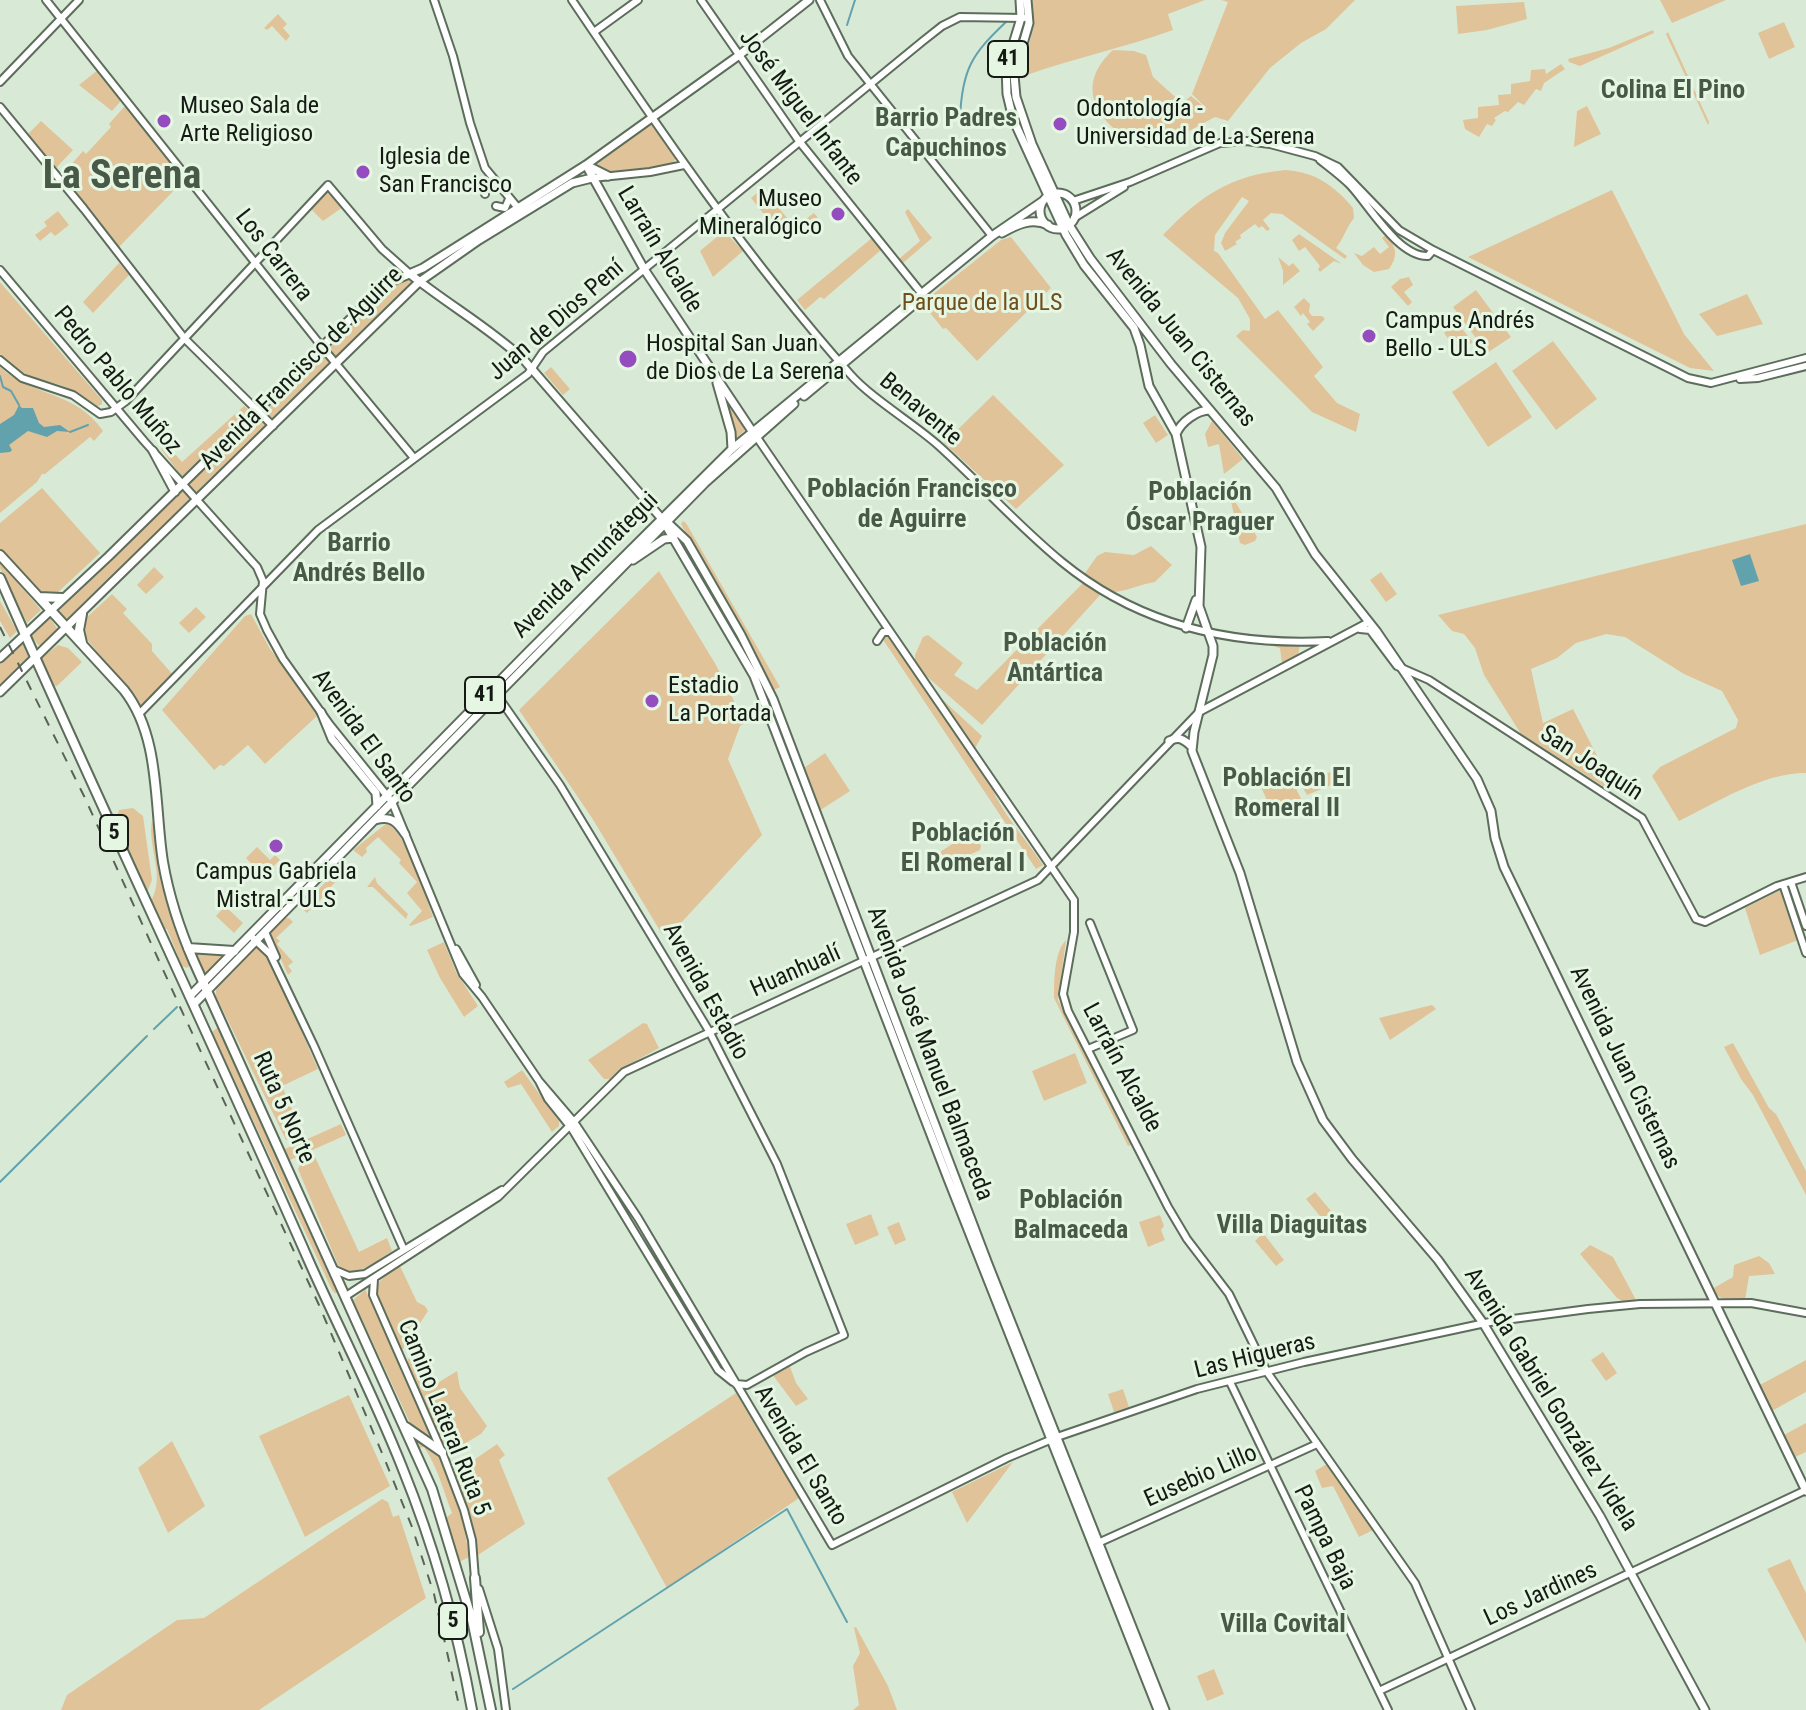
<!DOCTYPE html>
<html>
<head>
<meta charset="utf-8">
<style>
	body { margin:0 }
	canvas { display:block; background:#d8ead6 }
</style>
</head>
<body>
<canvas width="1806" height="1710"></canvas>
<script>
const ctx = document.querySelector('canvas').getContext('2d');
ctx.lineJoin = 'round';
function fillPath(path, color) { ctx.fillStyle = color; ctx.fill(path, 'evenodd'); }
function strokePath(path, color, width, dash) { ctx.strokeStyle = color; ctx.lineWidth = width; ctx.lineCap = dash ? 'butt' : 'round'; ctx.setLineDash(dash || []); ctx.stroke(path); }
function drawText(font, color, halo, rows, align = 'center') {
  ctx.font = font + ' "Roboto Condensed",sans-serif'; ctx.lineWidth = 6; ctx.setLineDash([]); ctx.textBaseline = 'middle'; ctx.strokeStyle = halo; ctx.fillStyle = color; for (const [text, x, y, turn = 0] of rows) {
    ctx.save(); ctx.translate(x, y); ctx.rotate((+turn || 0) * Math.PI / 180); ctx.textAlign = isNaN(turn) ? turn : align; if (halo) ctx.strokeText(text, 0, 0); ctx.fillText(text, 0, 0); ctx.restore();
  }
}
const green = new Path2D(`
	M1030 0H1205L1168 14 1173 30C1123 48 1071 59 1021 77L1031 37Z
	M1221 0H1355L1326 29 1301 43 1270 68 1228 121 1215 117 1189 131 1162 136 1148 148C1103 131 1069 90 1113 50L1134 51 1146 55 1153 77 1182 103 1191 96 1209 111 1192 94 1228 2Z
	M1660 0H1726L1672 23Z
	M1524 2 1527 19 1487 30 1458 34 1456 6Z
	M278 14 287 24 283 28 290 36 286 41 272 26 267 30 264 28Z
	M1784 22 1795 47 1769 59 1758 33Z
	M1653 30 1654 33 1580 66 1569 62 1568 59 1609 48Z
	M1668 32 1709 122 1708 125 1666 34Z
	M1561 64 1565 69 1544 83 1541 91 1536 89 1524 105 1518 102 1508 112 1505 111 1494 118 1496 120 1492 126 1487 124 1479 137 1465 129 1463 120 1478 118V107L1499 105 1498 95 1511 94V84L1530 81 1531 70 1545 69 1546 74Z
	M98 70 120 98V102L112 111 79 85Z
	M1587 106 1601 134 1574 147 1577 111Z
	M124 107 128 109 184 180 119 247 62 175 83 151 86 154 111 127 109 124Z
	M41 121 73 150 56 168 27 135Z
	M648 122 653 124 676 158 672 165 607 172 595 167 593 164Z
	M1285 170C1315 172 1334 185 1353 208L1354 218C1346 228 1344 238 1336 248L1347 256 1345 259 1282 214 1271 213 1263 220 1270 229 1267 231 1262 226 1259 228 1255 224 1240 235 1241 238 1235 242 1237 244 1225 251 1221 243 1225 233 1249 201 1242 197 1215 235 1214 251 1218 253 1265 319 1278 310 1323 367 1314 376 1337 403 1360 414 1356 432 1312 412 1236 336 1243 330 1250 331V319L1238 298 1163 235C1200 196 1231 175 1285 170Z
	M762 189 795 227 814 213 818 218 787 243 751 198Z
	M1612 190 1684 334 1714 371 1690 368 1468 257Z
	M329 191 343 207 323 221 310 208 323 193Z
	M908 209 932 238 903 263 899 259 920 241 905 212Z
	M58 211 69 225 55 236 51 232 40 241 35 235 47 226 44 222Z
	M724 231 743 251 713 277 700 251Z
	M1299 234 1342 264 1334 261 1320 272 1318 269 1320 266 1305 247 1299 251 1292 240Z
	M1386 235C1396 247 1399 255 1389 269L1374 272 1363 265 1354 253 1362 256 1374 247 1380 254 1389 247 1382 238Z
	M1011 237 1051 288 977 361 946 328 943 329 922 303 1001 240Z
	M872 238 881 250 824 299 820 297 805 310 797 300Z
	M1278 257 1289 266 1293 263 1300 271 1283 285V271Z
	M119 263 129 275 93 313 83 302Z
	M1409 277 1413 285 1404 292 1412 302 1408 306 1391 287 1400 279Z
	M405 279H412L417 282 68 622 56 610 387 289Z
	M0 282 102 400V404L97 407C85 397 73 389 57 384 35 378 16 373 0 354Z
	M1476 290 1511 337 1487 353 1453 307Z
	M1747 294 1763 324 1717 336 1699 314Z
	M1304 298 1310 304 1309 312 1312 316H1322L1325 319 1313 331 1307 324 1310 322 1303 313 1301 316 1294 307Z
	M1457 323 1473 342 1459 353 1444 333Z
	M1553 341 1597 399 1556 430 1512 371Z
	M1496 362 1532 417 1488 447 1452 392Z
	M0 367C34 398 75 390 103 431L94 441 90 437 45 474H42L37 482 0 513Z
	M551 367 570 389 563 395 544 373Z
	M718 385 747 428 731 444Z
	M993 395 1064 465 1016 509 944 443Z
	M244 406 250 411 182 477 161 449 166 444 182 462Z
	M1155 415 1168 435 1156 443 1143 423Z
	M1212 421 1243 459 1224 474 1219 444 1208 447 1205 434Z
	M42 488 100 553 55 595H41L0 551V523Z
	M1229 492 1257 537 1255 541 1245 545 1240 543Z
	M683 521 686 523 780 687 772 691 681 524Z
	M1806 524V773C1762 773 1718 802 1679 821L1652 776 1660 767 1736 728 1738 720 1722 691 1684 674 1625 637 1606 634 1576 643 1557 658 1531 669 1543 723 1573 709 1612 785 1606 788 1521 734 1484 675 1475 648 1464 634 1452 631 1438 615Z
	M1151 546 1172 565 1155 582C1139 584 1117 596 1105 591 1097 588 1089 581 1083 576L1097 556 1105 552 1134 555Z
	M0 562 41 610 27 623 0 568Z
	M154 567 164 577 146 594 137 585Z
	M659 571 716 665 745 723 740 726 728 759 762 835 680 924 662 934 592 818 519 710Z
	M1381 572 1397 594 1386 602 1370 580Z
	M1083 583 1101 594 982 725 915 666V655L923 637 928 635 963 663 954 675 977 690Z
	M112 594 127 609 123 613 152 644V651L174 676 144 706 140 705 86 638 82 630 85 619Z
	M0 601 17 631 10 638 0 621Z
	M196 607 206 617 189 633 179 623Z
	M251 614 270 649 306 695 317 716 265 764 248 745 224 766 220 765 214 770 162 710 245 616Z
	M47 618H50L58 630 42 645H38L31 635Z
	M887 635 992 788C1003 815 1027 840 1043 865L1036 869 882 638Z
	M22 640 29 658 0 687V662Z
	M1271 642 1300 645 1298 655 1282 664 1280 648 1269 645Z
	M58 645 68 648 82 662 57 686H51L40 659Z
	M933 691 982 736 975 748Z
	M825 753 850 791 819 811 804 768Z
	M1336 769 1341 781 1307 795 1302 786Z
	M1283 770 1288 772 1306 809 1303 812 1275 819 1259 782Z
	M133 808 143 816 152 880 147 893 115 822 119 810Z
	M152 820 169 910 192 963 187 968 182 966 167 929 162 928 151 901C166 875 147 847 152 820Z
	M387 823C409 838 423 889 432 914L433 917 411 926 409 925 422 911 407 893 417 882 399 863 401 860 378 837 366 848 367 852 362 857 353 850Z
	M969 833 973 834 981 846 980 850 945 866 940 852Z
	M257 847 270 860 275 855 280 860 266 873 258 871 246 858Z
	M335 872 339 878 328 890 334 896 331 899 326 894 307 913 302 908 299 910Z
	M375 877 377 883 408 914 406 919 373 887H367Z
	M1781 890 1798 940 1760 955 1745 908Z
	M225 906 243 923 234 933 216 916Z
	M284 918H289L293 922 276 938 280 941 277 944 293 962 288 966 292 971 288 975 269 933Z
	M1066 940 1058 1000 1131 1145 1128 1146 1054 998C1054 981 1054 952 1066 940Z
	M444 942 456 972 478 1006 464 1017 440 978 427 950Z
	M256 944 266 950 318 1069 282 1086 302 1132 286 1140 216 996V985Z
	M197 954 227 955 206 976Z
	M1432 1005 1436 1009 1390 1040 1379 1018Z
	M643 1023 647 1024 659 1048 621 1069 610 1079H604L588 1060Z
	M217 1028 219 1029 342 1293H335L332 1290 212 1032Z
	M1733 1043 1769 1108 1776 1114 1806 1171V1195L1753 1095 1741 1079 1724 1047Z
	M1075 1053 1087 1083 1044 1101 1032 1071Z
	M522 1070 559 1121V1126L552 1132 521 1084 508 1088 504 1082Z
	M341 1124 346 1135 290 1160 285 1149Z
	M315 1157 359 1252 387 1238 392 1251C376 1261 354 1281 338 1265L298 1169 300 1165Z
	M1315 1192 1337 1218V1221L1329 1227 1306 1199Z
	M871 1214 879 1235 855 1245 846 1224Z
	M1160 1215 1164 1226 1161 1230 1165 1240 1148 1247 1139 1222Z
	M899 1222 906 1240 895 1245 887 1227Z
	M1263 1233 1284 1260 1276 1266 1255 1241Z
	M1590 1245 1613 1257 1636 1300 1624 1302 1617 1298 1580 1254Z
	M1759 1256 1769 1263 1775 1274 1749 1276 1745 1300C1730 1300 1721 1302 1712 1289L1733 1277 1734 1265Z
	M400 1266 417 1302 425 1306 428 1311 403 1349 401 1350 375 1296C376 1279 387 1275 400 1266Z
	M366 1289V1291L435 1446 411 1425 353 1300Z
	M1603 1352 1617 1373 1606 1381 1591 1360Z
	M409 1357 426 1390 457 1371 460 1388 487 1426 481 1434 447 1454 407 1365Z
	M1806 1360V1392L1770 1412 1758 1386Z
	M789 1364 796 1383 808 1399 796 1406 772 1374Z
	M1123 1389 1129 1407 1114 1412 1108 1394Z
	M736 1393 799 1498 667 1588 607 1478Z
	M349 1395 390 1486 305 1537 259 1436Z
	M1806 1423V1452L1793 1458 1782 1436Z
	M413 1437C420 1441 429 1445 435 1451 453 1467 466 1532 469 1557L459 1562 446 1518 452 1513C443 1490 438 1468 424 1447L419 1448Z
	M172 1441 205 1506 168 1533 138 1468Z
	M497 1444 505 1455 499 1460 525 1524 478 1555 474 1530 455 1473Z
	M1013 1462 967 1523 952 1492Z
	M1327 1464 1373 1530 1359 1537 1333 1486 1322 1488 1315 1471Z
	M382 1499 388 1502 393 1517 399 1515 426 1598 259 1710H61L67 1695 177 1620 204 1618Z
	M1790 1559 1806 1593V1643L1767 1569Z
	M856 1627 888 1686 897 1710H853L859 1705 853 1666 860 1653 854 1628Z
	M1214 1669 1224 1694 1207 1701 1197 1676Z`);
const water = new Path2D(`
	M19 405 22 408H33L39 423 44 427 60 425 70 432 57 431 47 437 28 431 9 445 12 450 10 452 0 453V424L14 415Z
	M1750 554 1759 581 1741 586 1732 560Z`);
const stream = new Path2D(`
	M847 25 855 0
	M960 118C962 69 972 54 1007 21
	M0 376 3 387 11 391 19 405
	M70 432 88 425
	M154 1029 177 1007
	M0 1182 147 1036
	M513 1689 787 1509 847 1622`);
const secondary = new Path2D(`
	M46 0 323 348 414 458
	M434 0 453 56 470 123 485 168 518 208
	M572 0C659 129 746 257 850 374 872 399 912 422 939 446 981 484 1019 527 1062 562 1139 625 1231 646 1328 641
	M701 0 799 141 922 294
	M820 0 848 56 992 236
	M594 32 638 0
	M0 82 79 0
	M0 107 84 209 185 339 273 426
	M1320 160C1330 168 1341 176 1350 185 1369 205 1398 257 1428 256L1433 250
	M592 178 650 172 684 165
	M485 194V184L494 182
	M1073 201 1130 182 1220 143 1246 141 1270 144 1315 156 1338 167 1399 230 1433 250 1688 378 1711 383 1806 358
	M496 206 505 208 509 199
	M1074 218 1124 187
	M0 270 144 441 257 567 263 581 260 614 267 630 283 659 330 725 392 802 463 974 482 997 539 1081 548 1099 572 1129 718 1370 733 1382
	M0 360 22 378 73 395 100 414 111 412 126 401 328 185 382 249 410 274
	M1740 379 1758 378 1806 366
	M756 436 1074 900V932L1063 994 1068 1011 1168 1207 1187 1239 1229 1294 1267 1372 1415 1583 1471 1710
	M1360 629 1370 630 1397 666 1429 680 1642 818 1696 919 1705 922 1777 886 1806 877
	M877 641 883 632H890
	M492 688 560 785 709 1031 777 1164 844 1335 806 1352 747 1385 736 1384
	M140 713 318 530 528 374 543 352 923 41 942 26 960 17 1024 18
	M1791 882 1806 926
	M1783 884 1806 953
	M265 932 276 957
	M253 938 270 954 314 1046 404 1250
	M456 949 476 985
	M1088 1049 1133 1030 1090 923
	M539 1081 574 1122 638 1218 832 1545 1007 1458 1057 1437 1197 1389 1304 1362 1490 1322 1588 1309 1640 1304 1751 1303 1806 1313
	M335 1270 349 1276 365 1274 502 1190
	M374 1279 373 1295 442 1452 464 1510 472 1540 475 1579
	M346 1296 498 1197 624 1072 1038 880 1199 712 1369 622
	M1230 1382 1388 1710
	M1098 1543 1317 1444
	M479 1589 498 1649 506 1710
	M1379 1691 1806 1490`);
const primary = new Path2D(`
	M1020 0 1021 18 1006 67 1007 94 1013 119 1066 235 1084 265 1134 328 1140 345 1149 386 1176 434 1201 547 1199 606 1213 646V655L1194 732 1192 751 1240 873 1297 1062 1323 1120 1352 1159 1438 1260 1483 1323 1600 1516 1705 1710
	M1027 0 1029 23 1014 75 1016 97 1032 144 1069 225 1090 258 1171 364 1276 488 1315 554 1377 632 1477 779 1491 811 1495 838 1504 867 1806 1491
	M586 165 644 269 754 434
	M588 166 608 176
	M1040 211a18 18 0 1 1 36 0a18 18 0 1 1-36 0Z
	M1002 233C1016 225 1032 217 1048 225
	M410 274C447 304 490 328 524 360L662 519 754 676 948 1179 1158 1710
	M717 383 731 432 732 449
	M804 396 911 307
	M1176 434C1181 422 1197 410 1210 410
	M153 451 175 492
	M667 522 687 541 741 635 773 699 988 1264 1165 1710
	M633 560 664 539 674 538
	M1186 628 1196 600
	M0 658 109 556 386 284 423 268 586 165 738 56 809 0
	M0 692 419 282 479 240 572 183 592 178
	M321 712 332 739 376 793 377 806
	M1169 741C1179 736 1183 739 1191 746
	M375 820C391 815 397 822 405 834
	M190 996 529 651 732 449 992 236 1043 201
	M194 1004 705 483 794 404`);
const highway = new Path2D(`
	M0 555 124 690C161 737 154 806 163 862 169 897 180 930 194 962L432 1489 472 1620 491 1710
	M0 578C100 806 208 1031 308 1259 339 1329 374 1396 402 1467 434 1546 457 1627 472 1710
	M39 597 62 598
	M82 614 79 630 82 643
	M188 948 234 951
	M406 1427 442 1452
	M475 1578 479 1632`);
const rail = new Path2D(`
	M0 627 84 796 180 1007 319 1305 385 1460 412 1527 434 1594 460 1710`);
const markers = [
	[164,121,8,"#944cbf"],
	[1060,124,8,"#944cbf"],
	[363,172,8,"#944cbf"],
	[838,214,8,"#944cbf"],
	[1369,336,8,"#944cbf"],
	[628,359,10,"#944cbf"],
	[652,701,8,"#944cbf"],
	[276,846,8,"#944cbf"]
];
const shields = [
	[1008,59,40],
	[485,695,40],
	[114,833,28],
	[453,1621,28]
];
const shieldNames = [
	["41",1008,59],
	["41",485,695],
	["5",114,833],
	["5",453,1621]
];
const poiNames = [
	["Museo Sala de",180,107],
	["Arte Religioso",180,135],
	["Odontología -",1076,110],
	["Universidad de La Serena",1076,138],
	["Iglesia de",379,158],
	["San Francisco",379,186],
	["Museo",822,200,"right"],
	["Mineralógico",822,228,"right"],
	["Campus Andrés",1385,322],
	["Bello - ULS",1385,350],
	["Hospital San Juan",646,345],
	["de Dios de La Serena",646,373],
	["Estadio",668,687],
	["La Portada",668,715],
	["Campus Gabriela",276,873,"center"],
	["Mistral - ULS",276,901,"center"]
];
const streetNames = [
	["José Miguel Infante",800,108,53],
	["Larraín Alcalde",659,250,59],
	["Los Carrera",273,256,52],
	["Juan de Dios Pení",557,321,-41],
	["Avenida Juan Cisternas",1180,338,51],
	["Avenida Francisco de Aguirre",302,369,-45],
	["Pedro Pablo Muñoz",117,381,50],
	["Benavente",920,410,40],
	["Avenida Amunátegui",586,566,-45],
	["Avenida El Santo",363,737,54],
	["San Joaquín",1591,764,33],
	["Huanhualí",796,972,-24],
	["Avenida Estadio",705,992,61],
	["Avenida José Manuel Balmaceda",929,1054,69],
	["Larraín Alcalde",1121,1068,62],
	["Avenida Juan Cisternas",1624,1068,64],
	["Ruta 5 Norte",283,1108,66],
	["Las Higueras",1255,1357,-14],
	["Avenida Gabriel González Videla",1550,1400,58],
	["Camino Lateral Ruta 5",443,1418,68],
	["Avenida El Santo",800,1456,59],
	["Eusebio Lillo",1201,1477,-24],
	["Pampa Baja",1324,1538,64],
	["Los Jardines",1541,1595,-25]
];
const parkNames = [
	["Parque de la ULS",982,304]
];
const neighbourhoodNames = [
	["Colina El Pino",1673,91],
	["Barrio Padres",946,119],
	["Capuchinos",946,149],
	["Población Francisco",912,490],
	["de Aguirre",912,520],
	["Población",1200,493],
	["Óscar Praguer",1200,523],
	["Barrio",359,544],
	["Andrés Bello",359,574],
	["Población",1055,644],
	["Antártica",1055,674],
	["Población El",1287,779],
	["Romeral II",1287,809],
	["Población",963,834],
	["El Romeral I",963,864],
	["Población",1071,1201],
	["Balmaceda",1071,1231],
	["Villa Diaguitas",1292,1226],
	["Villa Covital",1283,1625]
];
const townNames = [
	["La Serena",122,178]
];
fillPath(green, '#e1c399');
fillPath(water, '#61a2ad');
strokePath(stream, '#61a2ad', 2);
strokePath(secondary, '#5d6d5c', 10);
strokePath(primary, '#5d6d5c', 11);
strokePath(highway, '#5d6d5c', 12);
strokePath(secondary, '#fff', 6);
strokePath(primary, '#fff', 7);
strokePath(highway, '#fff', 8);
strokePath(rail, '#596357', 2, [10, 10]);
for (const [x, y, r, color] of markers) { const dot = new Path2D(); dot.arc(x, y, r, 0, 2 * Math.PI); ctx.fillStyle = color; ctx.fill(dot); strokePath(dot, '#e5f7e3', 3); }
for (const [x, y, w] of shields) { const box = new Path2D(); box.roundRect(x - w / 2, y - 18, w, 36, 6); ctx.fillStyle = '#e5f7e3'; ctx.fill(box); strokePath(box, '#151b14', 2); }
drawText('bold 22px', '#151b14', null, shieldNames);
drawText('24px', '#151b14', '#e5f7e3', poiNames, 'left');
drawText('24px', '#151b14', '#e5f7e3', streetNames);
drawText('24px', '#6f4f1c', '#e5f7e3', parkNames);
drawText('bold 26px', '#495948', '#e5f7e3', neighbourhoodNames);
drawText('bold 40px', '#495948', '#e5f7e3', townNames);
</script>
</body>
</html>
